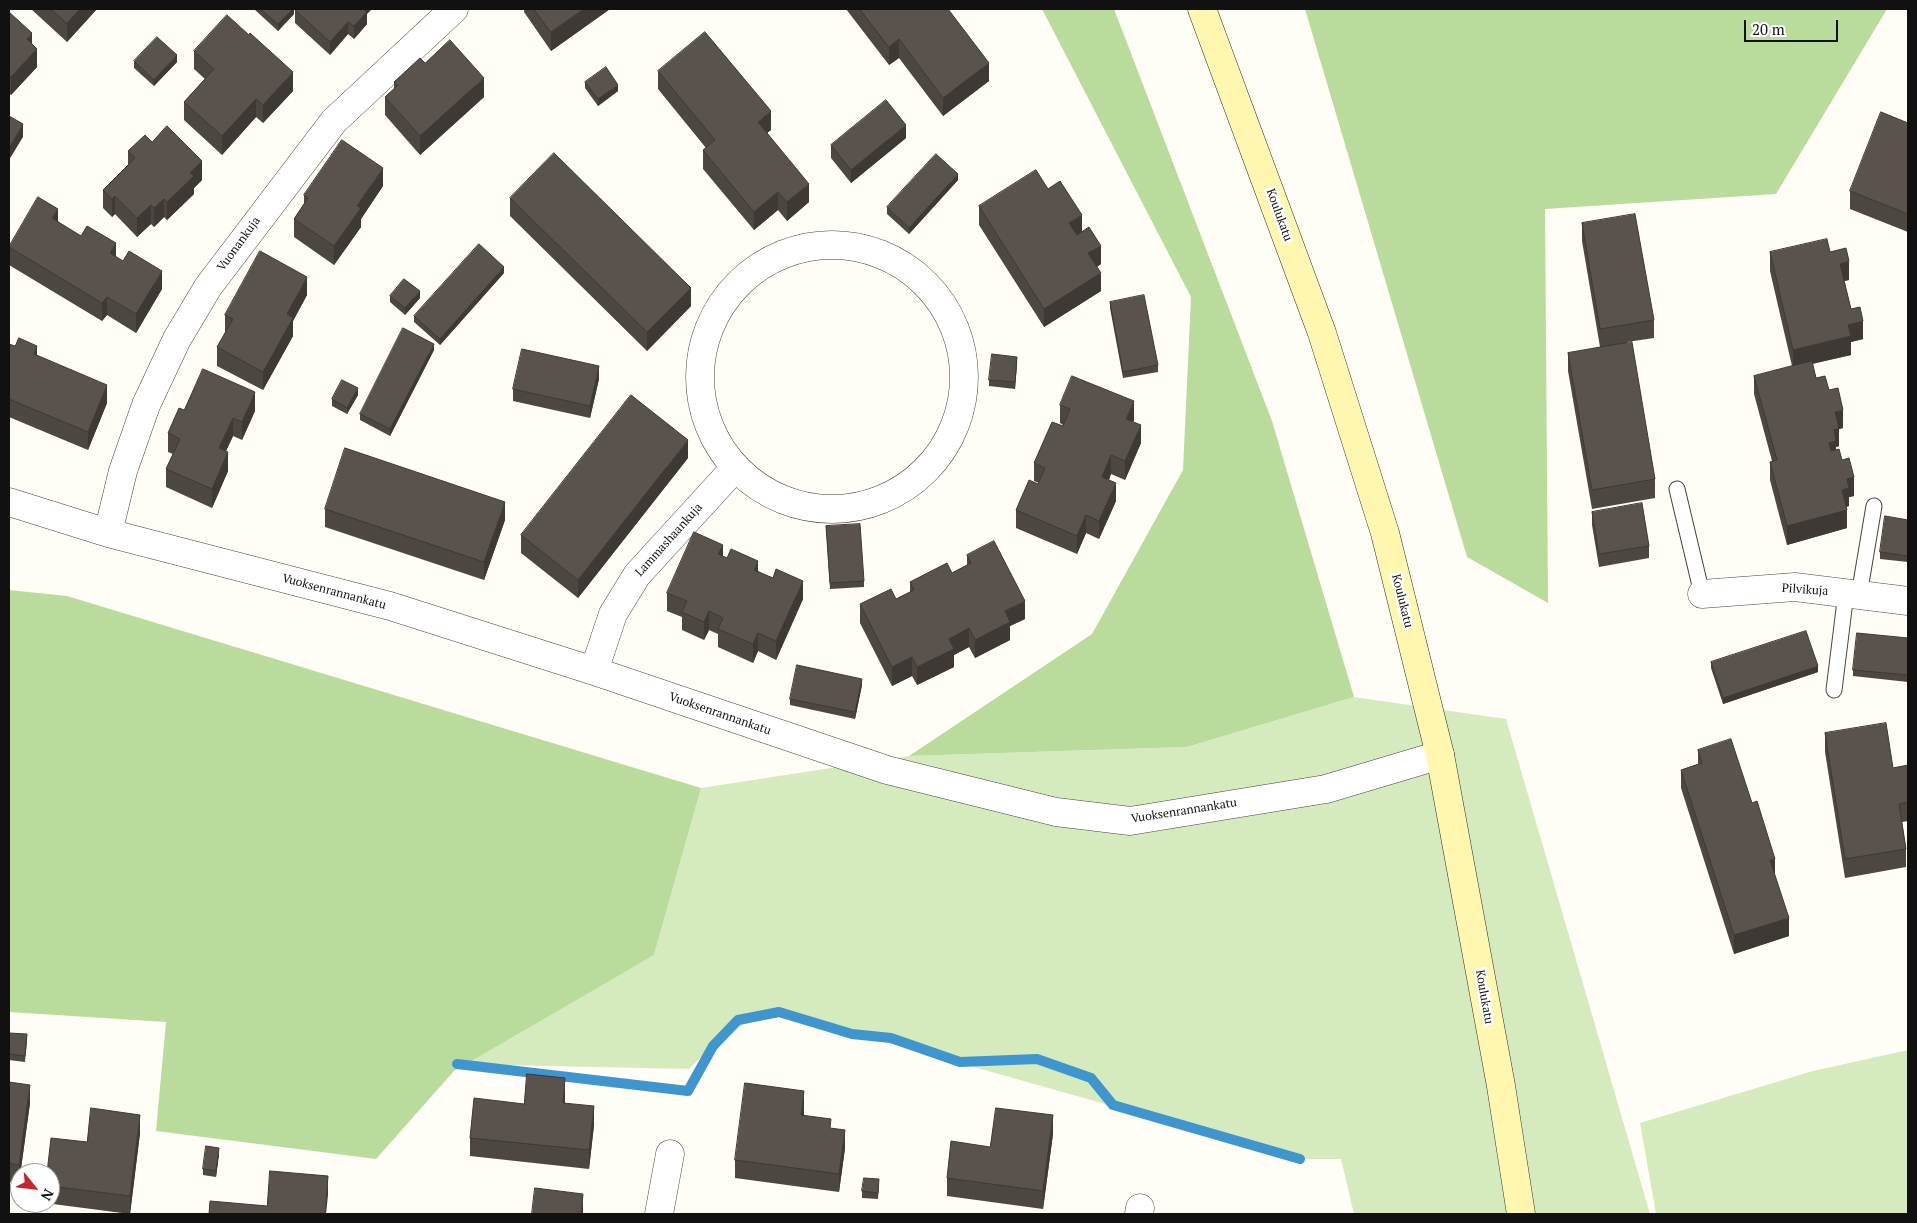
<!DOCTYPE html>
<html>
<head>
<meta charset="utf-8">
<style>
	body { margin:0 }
	#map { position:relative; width:1917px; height:1223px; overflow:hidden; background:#fffdf5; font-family:"PT Serif",serif }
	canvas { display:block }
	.frame { position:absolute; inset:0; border:10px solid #111; pointer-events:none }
	.north { position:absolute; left:10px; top:1163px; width:50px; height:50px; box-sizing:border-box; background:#fff; border:1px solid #a0a0a0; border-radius:50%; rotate:119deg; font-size:14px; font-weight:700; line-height:20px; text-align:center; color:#111 }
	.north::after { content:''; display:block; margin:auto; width:18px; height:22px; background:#c4262e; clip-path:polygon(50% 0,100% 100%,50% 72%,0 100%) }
	.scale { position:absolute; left:1744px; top:20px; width:94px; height:22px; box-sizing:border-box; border:2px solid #111; border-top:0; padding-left:6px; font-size:15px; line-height:18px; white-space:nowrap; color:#111; -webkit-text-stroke:4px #fff; paint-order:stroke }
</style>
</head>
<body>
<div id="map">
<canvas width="1917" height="1223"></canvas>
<div class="frame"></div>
<div class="north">N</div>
<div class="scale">20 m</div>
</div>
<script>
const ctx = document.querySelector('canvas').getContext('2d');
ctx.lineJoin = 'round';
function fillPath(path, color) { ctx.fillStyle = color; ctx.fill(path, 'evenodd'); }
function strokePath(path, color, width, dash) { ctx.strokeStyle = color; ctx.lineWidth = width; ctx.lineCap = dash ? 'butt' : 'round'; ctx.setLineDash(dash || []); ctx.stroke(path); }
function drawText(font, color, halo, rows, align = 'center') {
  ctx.font = font + ' "PT Serif",serif'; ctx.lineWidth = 5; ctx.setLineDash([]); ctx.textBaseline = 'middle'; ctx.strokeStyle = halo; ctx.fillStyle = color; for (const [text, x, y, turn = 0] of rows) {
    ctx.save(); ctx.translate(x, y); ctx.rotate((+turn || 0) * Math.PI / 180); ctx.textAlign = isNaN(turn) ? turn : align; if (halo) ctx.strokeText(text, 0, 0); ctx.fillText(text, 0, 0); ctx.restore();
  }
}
const green = new Path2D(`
	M1354 697 1506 719 1650 1214H1354L1341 1159H1300L779 1012 729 1030 689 1069 457 1064 654 955 701 788 909 756 1187 747Z
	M1908 1050V1214H1656L1640 1123 1813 1071Z`);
const forest = new Path2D(`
	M1042 9H1114L1272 421 1354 697 1187 747 909 756 1092 634 1183 470 1191 297Z
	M1305 9H1887L1776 194 1545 209 1548 603 1467 557Z
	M9 590 67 596 701 788 654 955 454 1071 376 1159 156 1131 166 1022 9 1012Z`);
const stream = new Path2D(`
	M457 1064 688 1091 713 1046 738 1020 779 1012 852 1034 891 1038 960 1062 1037 1059 1091 1078 1113 1105 1300 1159`);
const lane = new Path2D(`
	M1677 489 1702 594
	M1859 595 1874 506
	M1834 690 1846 593`);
const street = new Path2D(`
	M700 377a132 132 0 1 1 264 0a132 132 0 1 1-264 0Z
	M9 502 108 533 390 606 594 671 887 770 1056 812 1130 821 1326 789 1440 755
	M108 533 123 471 146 405 177 339 208 287 334 121 454 9
	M1702 594 1795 587 1908 601
	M594 671 613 614 637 575 733 470
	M659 1214 670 1154
	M1139 1214 1140 1208`);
const secondary = new Path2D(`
	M1202 9 1322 333 1385 533 1440 755 1501 1086 1521 1214`);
const wall = new Path2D(`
	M31 9H97L67 42Z
	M254 9H294V14L278 31Z
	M524 9H610L551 51 524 12Z
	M846 9H948L989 81 943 116 899 58 889 65Z
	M295 10 367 14V24L354 39 348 34 330 55 295 23Z
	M9 12 32 44 37 67 11 95 9 93Z
	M194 51 293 91 263 123 256 117 222 155 184 120V102L205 79 194 69Z
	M134 61 177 62 154 86 134 68Z
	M425 63 484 97 420 155 385 115V97L394 89V82Z
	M658 71 771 130 767 133 809 202 787 221 778 210 754 230 703 169V150L706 148 658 89Z
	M585 82 618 91 598 106 585 88Z
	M1908 123V232L1850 209V191Z
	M906 138 851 183 831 158V145Z
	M152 142 202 180 194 188V194L167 220 164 217 154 227 151 224 137 237 115 214 112 217 103 208V190L128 165V151Z
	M958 180 909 234 887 214V207Z
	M383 186 361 219V227L334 265 294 237V219L304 204V195Z
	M1048 189 1082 232 1101 264 1097 267 1101 291 1044 327 979 225V206Z
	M510 198 691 306 647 351 510 216Z
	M58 222 123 261 162 289 136 333 107 315 102 321 9 265V246Z
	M1582 223 1654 320V338L1627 342 1655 479V498L1592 509 1568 371V353L1600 347 1582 241Z
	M1770 252H1830L1849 280 1844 281 1851 309 1863 339 1851 342V355L1812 364 1816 378 1829 390 1843 428 1839 429V446L1836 447V450L1842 460 1854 496 1849 497V506L1846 507 1847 528 1787 545 1770 480V462L1772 461 1754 394V376L1792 366 1770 271Z
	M504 273 440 345 414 322V316Z
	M307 295 293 321V336L263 390 217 366V347L225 333V315Z
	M390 296 420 298 405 315 390 302Z
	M1110 302 1158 365V372L1123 378 1110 308Z
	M9 344 37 356 107 403 88 450 9 417Z
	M434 350 390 436 360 420V414Z
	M1017 363 1015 389 989 386V380Z
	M599 379 590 418 513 401V389Z
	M358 395 347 414 332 406V399Z
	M1060 405 1134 420 1133 422 1141 443 1125 480 1111 474 1109 480 1116 501 1099 539 1086 533 1077 554 1016 528V510L1039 483 1034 481V463L1063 425 1060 423Z
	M184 410 255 411 242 440 233 436 226 451 228 471 212 508 166 487V469L173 454 168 452V433Z
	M688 458 578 598 521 553V535Z
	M325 509 505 520 484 580 325 527Z
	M1592 512 1649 546V558L1599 567 1592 525Z
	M1908 520V562L1880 559V552Z
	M826 526 864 581V587L830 589Z
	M967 555 1025 619 1010 626V640L975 658 969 647 954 655V667L917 685 912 676 892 686 860 623V604L896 599 910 592V582L952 573 967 565Z
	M723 556 758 571 803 599 776 660 758 651 753 663 718 647V634L709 630 704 640 682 630V617L667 611V593Z
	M1908 638V682L1853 676V670Z
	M1711 662 1818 672 1723 704 1711 668Z
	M862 685 855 719 790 705V699Z
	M1825 733 1893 768 1908 765V821L1902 822 1906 849V867L1845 878 1825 752Z
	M1698 750 1752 803 1775 876 1789 936 1734 954 1681 788V770L1698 764Z
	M9 1033 27 1041 25 1062 9 1060Z
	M9 1082 30 1103 19 1183 9 1182Z
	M565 1096V1103L594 1125 589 1169 470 1156V1138L524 1104Z
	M804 1109V1115L831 1129 845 1148 839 1192 735 1178V1160Z
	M140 1133 130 1214 45 1203H50V1173L87 1142Z
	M1053 1134 1043 1209 947 1196V1178L990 1147Z
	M219 1154 216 1177 203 1175V1169Z
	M879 1186 878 1199 862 1198V1191Z`);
const shadedWall = new Path2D(`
	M80 9H97L67 42V23Z
	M293 9H294V14L278 31V24Z
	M362 9H372L367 14V24L354 39V26Z
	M584 9H610L551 51V32Z
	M348 22V34L330 55V42Z
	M32 33V51L27 39Z
	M899 39V58L889 65V47Z
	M37 49V67L11 95V77Z
	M177 55V62L154 86V80Z
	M989 63V81L943 116V98Z
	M293 72V91L263 123V105Z
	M484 78V97L420 155V136Z
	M618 85V91L598 106V99Z
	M256 99V117L222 155V136Z
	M771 111V130L758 140V122Z
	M23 124V137L9 160V148Z
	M906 125V138L851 183V170Z
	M202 161V180L194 188V194L167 220V202L190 173Z
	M383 168V186L361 219V227L334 265V246L357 206Z
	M958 174V180L909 234V228Z
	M809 184V202L787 221V202Z
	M778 192V210L754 230V212Z
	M115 196V214L112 217V199Z
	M164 199V217L154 227V208Z
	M151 205V224L137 237V218Z
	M58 209V227L52 218Z
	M1082 215V233L1069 241V223Z
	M116 243V262L110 253Z
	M1101 246V264L1088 272V253Z
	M1849 261V280L1840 282V264Z
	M504 267V273L440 345V339Z
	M162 271V289L136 333V314Z
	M1101 273V291L1044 327V309Z
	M307 277V295L293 321V336L263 390V372L287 314Z
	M691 288V306L647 351V332Z
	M420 291V298L405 315V308Z
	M107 297V315L102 321V303Z
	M1863 321V339L1851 342V355L1793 368V350L1848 325Z
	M434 344V350L390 436V429Z
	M37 346V364L34 354Z
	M1017 357V363L1015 389V382Z
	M599 366V379L590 418V406Z
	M107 385V403L88 450V432Z
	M358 388V395L347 414V408Z
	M255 392V411L242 440V422Z
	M1134 401V420L1126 438V419Z
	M1843 410V428L1839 429V446L1836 447V459L1829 462V443L1834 430 1835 412Z
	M233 418V436L219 466V448Z
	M1141 425V443L1125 480V461Z
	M688 440V458L578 598V580Z
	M228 452V471L212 508V489Z
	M1111 455V474L1102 495V477Z
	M1854 477V496L1849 497V506L1842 508V490L1847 479Z
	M1116 483V501L1099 539V521Z
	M505 502V520L484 580V562Z
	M1847 510V528L1787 545V526Z
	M1086 515V533L1077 554V536Z
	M723 545V563L718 554Z
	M758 561V579L754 570Z
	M803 581V599L776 660V641Z
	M1025 601V619L1010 626V640L975 658V640L1005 611Z
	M709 611V630L704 640V622Z
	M969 628V647L954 655V667L917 685V667L949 639Z
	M758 633V651L753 663V644Z
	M912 657V676L892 686V667Z
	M1818 666V672L1723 704V698Z
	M862 679V685L855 719V712Z
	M1775 859V877L1770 860Z
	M1789 918V936L1734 954V935Z
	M565 1078V1096L563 1122V1103Z
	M30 1085V1103L19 1183V1165Z
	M804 1091V1109L801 1133V1115Z
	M594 1106V1125L589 1169V1150Z
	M140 1115V1133L130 1214V1196Z
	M1053 1115V1134L1043 1209V1191Z
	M845 1130V1148L839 1192V1174Z
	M219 1148V1154L216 1177V1171Z
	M328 1176V1195L326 1214H325Z
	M583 1194V1214H581Z`);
const building = new Path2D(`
	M51 9H80L67 23Z
	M261 9H293L278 24Z
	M297 9H363L367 12 354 26 348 22 330 42 295 10Z
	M534 9H584L551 32Z
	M860 9H948L989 63 943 98 899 39 889 47Z
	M9 12 32 33 27 39 37 49 11 77 9 75Z
	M227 15 249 35 250 33 293 72 263 105 256 99 222 136 184 102 214 69 194 51Z
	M705 32 771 111 758 122 809 184 787 202 778 192 754 212 703 150 715 140 658 71Z
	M157 37 177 55 154 80 134 61Z
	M450 40 484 78 420 136 385 97 398 85 394 82 420 58 425 63Z
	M606 67 618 85 598 99 585 82Z
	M886 100 906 125 851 170 831 145Z
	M1881 112 1908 123V214L1850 191Z
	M9 116 23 124 9 148Z
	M167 126 202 161 190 173 194 176 167 202 164 199 154 208 151 205 137 218 115 196 112 199 103 190 135 158 128 151 145 135 152 142Z
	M342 140 383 168 357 206 361 208 334 246 294 219 308 198 304 195Z
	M554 153 691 288 647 332 510 198Z
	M936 154 958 174 909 228 887 207Z
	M1036 170 1048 189 1060 181 1082 215 1069 223 1077 235 1089 227 1101 246 1088 253 1101 273 1044 309 979 206Z
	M38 197 58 209 52 218 81 236 87 226 116 243 110 253 123 261 129 251 162 271 136 314 107 297 102 303 9 247Z
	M1635 214 1654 320 1600 329 1582 223Z
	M1827 239 1830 252 1846 248 1849 261 1840 264 1851 309 1860 307 1863 321 1848 325 1851 336 1793 350 1770 252Z
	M479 244 504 267 440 339 414 316Z
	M260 251 307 277 287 314 293 318 263 372 217 347 233 319 225 315Z
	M404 279 420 291 405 308 390 296Z
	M1144 295 1158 365 1123 372 1110 302Z
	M403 328 434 344 390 429 360 414Z
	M19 338 37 346 34 354 107 385 88 432 9 399V344L15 346Z
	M1632 342 1655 479 1592 490 1568 353Z
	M522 349 599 366 590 406 513 389Z
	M992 354 1017 357 1015 382 989 380Z
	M1812 361 1816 378 1825 376 1829 390 1838 388 1843 410 1835 412 1839 428 1834 430 1836 441 1829 443 1831 451 1839 449 1842 460 1849 458 1854 477 1847 479 1849 488 1842 490 1847 510 1787 526 1770 462 1777 460 1754 376Z
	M203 369 255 392 242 422 233 418 219 448 228 452 212 489 166 469 180 439 168 433 179 408 184 410Z
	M1072 376 1134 401 1126 419 1141 425 1125 461 1111 455 1102 477 1116 483 1099 521 1086 515 1077 536 1016 510 1029 480 1038 484 1045 468 1034 463 1052 422 1063 426 1070 409 1060 405Z
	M342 380 358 388 347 408 332 399Z
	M631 395 688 440 578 580 521 535Z
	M345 448 505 502 484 562 325 509Z
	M1642 503 1649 546 1599 554 1592 512Z
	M1885 516 1908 520V556L1880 552Z
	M860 524 864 581 830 583 826 526Z
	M694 532 723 545 718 554 727 558 731 549 758 561 754 570 773 578 776 569 803 581 776 641 758 633 753 644 718 629 723 618 709 611 704 622 682 612 687 601 667 593Z
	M994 541 1025 601 1005 611 1010 622 975 640 969 628 949 639 954 649 917 667 912 657 892 667 860 604 891 589 896 599 914 590 910 582 947 563 952 573 971 563 967 555Z
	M1806 631 1818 666 1723 698 1711 662Z
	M1857 633 1908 638V675L1853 670Z
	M797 665 862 679 855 712 790 699Z
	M1886 723 1893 768 1908 765V802L1899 804 1906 849 1845 859 1825 733Z
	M1731 739 1752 803 1757 801 1775 859 1770 860 1789 918 1734 935 1681 770 1702 763 1698 750Z
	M9 1033 27 1034 25 1056 9 1054Z
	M527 1074 565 1078 563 1103 594 1106 589 1150 470 1138 474 1098 524 1104Z
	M9 1082 30 1085 19 1165 9 1163Z
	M745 1083 804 1091 801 1115 831 1119 830 1128 845 1130 839 1174 735 1160Z
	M91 1108 140 1115 130 1196 50 1186V1173H47L51 1138 87 1142Z
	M996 1108 1053 1115 1043 1191 947 1178 951 1141 990 1147Z
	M206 1146 219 1148 216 1171 203 1169Z
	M270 1171 328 1176 325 1214H209L210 1201 267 1206Z
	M864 1178 879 1179 878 1193 862 1191Z
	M535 1188 583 1194 581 1214H532Z`);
const streetNames = [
	["Koulukatu",1279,215,70],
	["Vuonankuja",239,244,-54],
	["Lammashaankuja",669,540,-48],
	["Pilvikuja",1805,590,4],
	["Vuoksenrannankatu",334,592,15],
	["Koulukatu",1402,601,76],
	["Vuoksenrannankatu",720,714,19],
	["Vuoksenrannankatu",1184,811,-9],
	["Koulukatu",1484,997,80]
];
fillPath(green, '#d5ebbd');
fillPath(forest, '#b9dc9c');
strokePath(stream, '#3f96cf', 10);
strokePath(lane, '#444', 17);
strokePath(street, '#444', 29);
strokePath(secondary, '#333', 29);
strokePath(lane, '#fff', 15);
strokePath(street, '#fff', 28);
strokePath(secondary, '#fff6b0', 28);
fillPath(wall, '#4d4742');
fillPath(shadedWall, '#3f3936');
fillPath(building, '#5a524d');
strokePath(building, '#3f3936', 1);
drawText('12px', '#111', '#fff', streetNames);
</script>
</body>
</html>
